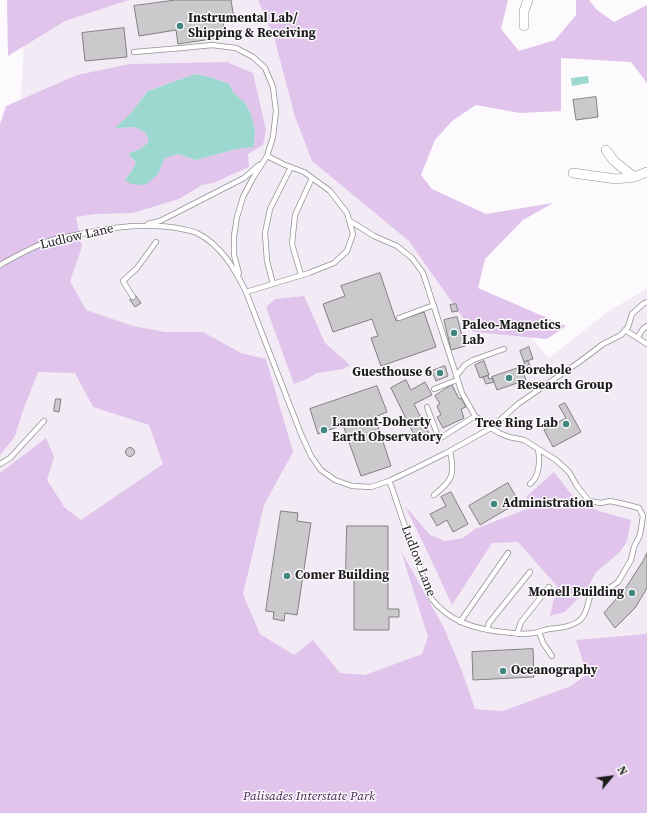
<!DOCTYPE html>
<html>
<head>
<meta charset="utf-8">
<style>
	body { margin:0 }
	#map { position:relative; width:647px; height:813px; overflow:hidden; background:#fcfafc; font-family:"Source Serif 4",serif }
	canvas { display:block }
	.north { position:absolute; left:591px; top:757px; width:40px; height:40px; -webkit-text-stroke:3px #fcfafc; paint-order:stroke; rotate:61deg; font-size:11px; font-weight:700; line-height:16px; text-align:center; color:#1e1d1e }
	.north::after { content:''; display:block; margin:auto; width:14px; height:18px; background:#1e1d1e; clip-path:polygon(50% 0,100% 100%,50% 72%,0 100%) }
</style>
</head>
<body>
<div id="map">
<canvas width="647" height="813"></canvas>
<div class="north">N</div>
</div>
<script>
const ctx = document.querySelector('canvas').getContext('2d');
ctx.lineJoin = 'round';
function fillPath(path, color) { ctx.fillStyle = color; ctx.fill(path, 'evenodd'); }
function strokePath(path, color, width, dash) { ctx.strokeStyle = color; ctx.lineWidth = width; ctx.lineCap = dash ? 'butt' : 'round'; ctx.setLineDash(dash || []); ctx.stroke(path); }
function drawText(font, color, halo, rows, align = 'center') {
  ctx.font = font + ' "Source Serif 4",serif'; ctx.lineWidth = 3; ctx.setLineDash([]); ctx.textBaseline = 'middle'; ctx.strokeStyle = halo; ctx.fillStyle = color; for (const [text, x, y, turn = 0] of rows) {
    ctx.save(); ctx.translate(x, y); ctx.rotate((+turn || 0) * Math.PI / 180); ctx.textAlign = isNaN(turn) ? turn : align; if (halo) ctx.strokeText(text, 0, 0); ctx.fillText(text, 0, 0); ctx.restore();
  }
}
const built = new Path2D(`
	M24 0H280L407 220 484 333 524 330 549 358 610 310 647 289V663L448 742 0 502V156L19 127 25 28Z`);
const green = new Path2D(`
	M7 0H129L65 21 8 56Z
	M258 0H508L501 29 519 51 555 40 576 15V0H589L597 10 614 22 647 5V83L631 62 561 58V111L520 113 476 105 452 121 435 140 421 175 432 189 486 214 553 203 523 220 485 259 478 288 566 326 547 339 473 332 409 241 312 161 295 117 274 37Z
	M227 62 253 73 266 130 263 145 248 154 249 167 213 183 202 185 179 199 133 213 96 214 76 217 82 247 70 281 86 310 133 326 165 332H203L241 353 266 359 293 452 264 505 243 594 260 634 294 655 313 640 340 673 365 675 422 654 428 637 401 551 444 628 463 674 475 709 503 711 571 686 587 674 576 640 646 634 647 632V813H0V473L46 438 54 457 47 480 65 508 81 520 163 464 149 425 93 407 75 373 38 372 22 413 15 436 0 455V124L6 106 77 75 130 64ZM195 74 213 78 229 84 233 92 245 103 251 114 255 130 254 147 236 149 196 160 178 154 165 158 158 174 125 180 133 169 136 162 128 154 140 149 149 142 146 133 135 127 116 128 131 113 148 91Z
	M304 296 325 343 350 365 343 369 317 373 307 379 294 384 266 307 275 299Z
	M554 472 575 499 599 511 631 520 627 541 620 552 596 572 587 589 565 612 550 616 557 586 518 542 492 543 452 605 429 555 405 506 430 535 445 541 463 538 475 529 527 509 526 497Z`);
const water = new Path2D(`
	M195 74 213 78 229 84 233 92 245 103 251 114 255 130 254 147 236 149 196 160 178 154 165 158 158 174 145 185 131 184 125 180 133 169 136 162 128 154 140 149 149 142 146 133 135 127 115 128 131 113 148 91Z
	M588 76 589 83 572 86 571 78Z`);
const building = new Path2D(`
	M176 0H231L234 19 223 21 225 37 178 44 176 30 139 36 134 6Z
	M124 28 127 57 85 61 82 33Z
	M596 97 598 117 576 120 573 100Z
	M380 273 396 321 424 312 436 347 381 366 371 338 378 336 372 319 333 332 323 304 345 296 341 286Z
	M136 296 141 303 135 307 130 300Z
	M456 304 458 311 452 312 450 305Z
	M457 317 465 346 451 350 444 320Z
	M529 347 533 359 524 362 520 351Z
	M484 361 489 375 480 378 475 365Z
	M528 361 532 371 524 374 522 368 525 367 524 362Z
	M445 366 448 376 436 381 432 371Z
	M521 367 526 380 497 390 492 377Z
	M488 376 489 379 492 378 494 382 486 384 483 377Z
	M406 380 411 390 425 382 432 395 414 404 429 433 416 439 391 388Z
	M452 385 459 399 461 398 466 407 461 409 464 418 443 428 437 417 441 415 437 406 440 404 435 396Z
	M377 386 387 412 375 417 391 466 361 476 343 425 318 434 310 409Z
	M56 399H61L59 412 54 411Z
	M565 403 581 432 553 447 544 430 566 418 559 406Z
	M125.5 452a4.5 4.5 0 1 1 9 0a4.5 4.5 0 1 1-9 0Z
	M508 483 519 502 480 525 469 506Z
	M451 492 468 524 453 532 447 520 437 526 430 514 446 506 441 497Z
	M281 511 298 513 297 521 311 523 297 615 285 613 284 621 273 619 274 612 266 611Z
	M347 526H388V609H399V617H389V630H354V574H346Z
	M647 553V588L635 608 615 628 604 613 627 586 643 561Z
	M533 649 534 677 473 680 472 652Z`);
const service = new Path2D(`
	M134 52 182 48 212 45 236 48 253 57 265 68 273 87 276 111 273 137 267 156 253 178 243 197 237 217 234 236V255L239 273
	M148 224 160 221 244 178 259 165
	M0 265C16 256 32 247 49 241 58 238 67 237 76 235 110 227 147 222 182 229 186 230 192 231 197 233 221 245 235 269 246 292L301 434 311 456 321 470 335 480 352 486 371 487 389 481 416 468 446 453 491 428 482 421 475 416 462 393 423 273 412 258 397 246 374 236 350 221
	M301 275 292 244 295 215 312 178
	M273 284 267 261 265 233 270 209 291 167
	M246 291V292L309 273 334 263 347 251 353 234 347 213 330 191 304 172 285 165 267 156
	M133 297 123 281 137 268 156 242
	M399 318 434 305
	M625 330 647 344
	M637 338 643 329 647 326
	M456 376 465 365 473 360 504 349
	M434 389 457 380
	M427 407 439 439 475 416
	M0 464 10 458 44 421
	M389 481 392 488 402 518 431 598C449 622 475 629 503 632 514 633 524 635 534 633 539 632 544 630 549 629 559 628 573 627 581 619 588 612 587 603 591 594L608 589 618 582 631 560 634 547 640 535 643 516 639 508 624 504 610 501 601 503 589 501 577 486 569 472 556 460 524 440 509 437 499 433 491 428 518 404 582 360 603 344 621 335 628 327 632 314 643 304 647 302
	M530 484C540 476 540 460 538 449
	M434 495C453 480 455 475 450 451
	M460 622 508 553
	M487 630 489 623 530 572
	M539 632 543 643 552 656
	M517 634 521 622 549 587`);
const minor = new Path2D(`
	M524 26V11L528 0
	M606 150 614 161 634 177 647 172
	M573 173 616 179 634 177`);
const markers = [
	[180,26,4,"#41877f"],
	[454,333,4,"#41877f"],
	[440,373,4,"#41877f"],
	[509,378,4,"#41877f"],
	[566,424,4,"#41877f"],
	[324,430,4,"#41877f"],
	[494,504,4,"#41877f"],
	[287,576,4,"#41877f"],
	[632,593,4,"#41877f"],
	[503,671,4,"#41877f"]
];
const poiNames = [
	["Instrumental Lab/",188,19],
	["Shipping & Receiving",188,34],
	["Paleo-Magnetics",462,326],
	["Lab",462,341],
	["Borehole",517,371],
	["Research Group",517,386],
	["Guesthouse 6",432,373,"right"],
	["Lamont-Doherty",332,423],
	["Earth Observatory",332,438],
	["Tree Ring Lab",558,424,"right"],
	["Administration",502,504],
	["Comer Building",295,576],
	["Monell Building",624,593,"right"],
	["Oceanography",511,671]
];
const streetNames = [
	["Ludlow Lane",77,237,-13],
	["Ludlow Lane",418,561,69]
];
const parkNames = [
	["Palisades Interstate Park",309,797]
];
fillPath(built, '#f2ebf5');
fillPath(green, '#e1c4eb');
fillPath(water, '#9cd8d0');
fillPath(building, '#cbc9cb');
strokePath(building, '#828082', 1);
strokePath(service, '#949295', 6);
strokePath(minor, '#949295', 10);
strokePath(service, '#fff', 4.5);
strokePath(minor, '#fff', 9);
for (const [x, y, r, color] of markers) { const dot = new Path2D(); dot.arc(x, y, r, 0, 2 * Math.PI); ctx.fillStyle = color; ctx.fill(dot); strokePath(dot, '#fcfafc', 1.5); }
drawText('bold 13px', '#1e1d1e', '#fcfafc', poiNames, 'left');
drawText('13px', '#1e1d1e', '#fcfafc', streetNames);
drawText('italic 13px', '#4b2656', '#fcfafc', parkNames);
</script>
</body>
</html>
